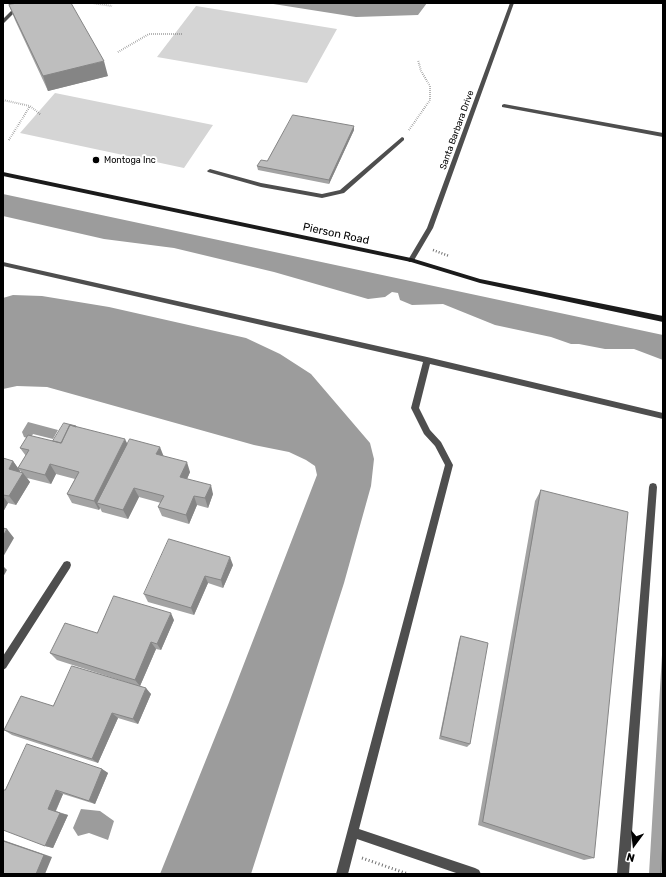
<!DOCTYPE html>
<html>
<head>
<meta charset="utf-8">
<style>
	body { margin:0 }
	#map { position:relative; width:666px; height:877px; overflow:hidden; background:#fff; font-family:Rubik,sans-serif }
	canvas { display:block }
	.frame { position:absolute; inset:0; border:4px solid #000; pointer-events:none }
	.north { position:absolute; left:614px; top:825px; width:40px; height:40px; -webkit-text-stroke:3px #fff; paint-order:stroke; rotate:195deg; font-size:11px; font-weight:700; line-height:16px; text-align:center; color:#000 }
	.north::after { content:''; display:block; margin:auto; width:14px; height:18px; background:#000; clip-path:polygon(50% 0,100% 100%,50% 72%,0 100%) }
</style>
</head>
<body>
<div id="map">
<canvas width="666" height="877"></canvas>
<div class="frame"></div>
<div class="north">N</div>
</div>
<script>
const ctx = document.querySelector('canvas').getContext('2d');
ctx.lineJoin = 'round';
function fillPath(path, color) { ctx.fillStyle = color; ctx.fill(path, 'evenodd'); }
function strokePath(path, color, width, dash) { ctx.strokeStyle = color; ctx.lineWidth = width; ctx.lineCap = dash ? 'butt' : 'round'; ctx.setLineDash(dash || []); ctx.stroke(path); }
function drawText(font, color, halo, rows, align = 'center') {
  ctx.font = font + ' Rubik,sans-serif'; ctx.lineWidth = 4; ctx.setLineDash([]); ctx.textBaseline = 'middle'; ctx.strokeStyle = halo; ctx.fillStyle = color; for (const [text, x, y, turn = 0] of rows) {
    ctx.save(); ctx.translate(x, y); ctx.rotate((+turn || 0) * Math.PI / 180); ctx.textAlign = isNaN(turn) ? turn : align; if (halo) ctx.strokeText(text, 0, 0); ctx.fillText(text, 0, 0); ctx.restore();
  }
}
const green = new Path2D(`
	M196 6 337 29 307 83 157 57Z
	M55 93 213 125 184 168 20 133Z`);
const water = new Path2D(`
	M267 3H427L418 15 356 17Z
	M3 194 663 335V360L634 349H605L579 344H571L551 337 495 325 443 304 412 305 400 300 398 293 392 292 385 297 368 299 274 272 174 248 104 239 3 216Z
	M13 295 42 296 109 307 246 338 280 354 311 374 370 443 374 459 371 486 344 583 251 874H160L228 705 317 475 315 466 306 460 289 452 254 445 47 387 17 386 3 389V298Z
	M28 422 58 430 53 439 33 434 30 439 24 437 22 432Z
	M81 809 100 811 114 821 108 840 89 833 78 836 73 828Z`);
const pathFar2 = new Path2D(`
	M92 3 112 6
	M118 52 149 34H182
	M3 100 30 106 41 115
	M409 130 430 100V86L421 71 418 60
	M9 140 30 106`);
const pathFar1 = new Path2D(`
	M433 250 449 256`);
const path = new Path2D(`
	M362 858 408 874`);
const lane = new Path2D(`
	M14 3 23 4 3 24V19L17 5Z
	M504 104 663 133V137L502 107V105Z
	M402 137 404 138V140L344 193 322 198 261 187 208 172 207 171 210 169 261 183 322 194 340 190Z
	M3 262 427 357 663 413V419L430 364 419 408 430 430 441 442 453 465 359 829 475 868 479 870 481 874H459L357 839 348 874H336L445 465 435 446 424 434 411 408 423 362 3 266Z
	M653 483 656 484 657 487 629 874H617L649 487 650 484Z`);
const street = new Path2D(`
	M510 3H514L433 228 413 262H409L408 260 427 228Z
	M67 561 70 562 71 565 70 568 6 668 3 670V656L64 562Z`);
const secondary = new Path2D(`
	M3 172 411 258 480 279 663 316V322L480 283 411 262 3 176Z`);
const wall = new Path2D(`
	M9 5 108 76 48 91 15 20Z
	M354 126V130L329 184 258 170 257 166Z
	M77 427 163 456 190 472 187 479 213 494 208 508 197 505 189 524 162 516 158 507 161 503 139 497 128 519 102 512 100 508 99 510 72 503 67 494 75 479 56 474 51 484 27 478 30 482 16 505 8 503 3 512V458L13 461 20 471V472H21L18 468 26 456 20 448 53 441Z
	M541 490 594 858 584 860 478 825 535 501Z
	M233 565 223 588 208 583 194 615 148 602 144 594Z
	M174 620 161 650 156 649 140 686 151 694 138 724 118 718 98 763 12 735 4 730 53 706 129 683 57 660 50 653 97 633Z
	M461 636 470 744 467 747 439 739 459 640Z
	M663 638V874H649Z
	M102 769 108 773 95 804 63 794 56 811 68 815 53 848 45 846 5 790Z`);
const shadedWall = new Path2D(`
	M104 61 108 76 48 91 43 76Z
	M354 126V130L329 184V180Z
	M125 439 130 449 97 503 100 508 99 510 94 501Z
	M160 447 164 457 156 454Z
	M13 461 20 471 16 478 9 469Z
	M187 462 190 472 184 486 180 477Z
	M50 464 56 474 51 484 45 475Z
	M23 473 30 482 16 505 9 496Z
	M211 485 213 494 208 508 205 498Z
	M134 488 139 497 128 519 123 510Z
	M3 496 8 503 3 512Z
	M194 496 197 505 189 524 186 515Z
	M7 529 14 538 3 557V536Z
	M230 557 233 565 223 588 221 580Z
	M3 566 7 570 3 577Z
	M205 576 208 583 194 615 191 608Z
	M171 613 174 620 161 650 157 644Z
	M151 642 156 649 140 686 135 680Z
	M146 688 151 694 138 724 133 719Z
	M112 713 118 718 98 763 92 759Z
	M102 769 108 773 95 804 89 801Z
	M56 790 63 794 55 812 48 809Z
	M60 813 68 815 53 848 45 846Z
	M3 840 52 857 45 874H36L3 841Z`);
const building = new Path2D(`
	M17 3H71L104 61 43 76 9 5Z
	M293 115 354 126 329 180 257 166 261 160 267 161Z
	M64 423 76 426V427L70 425 61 443 53 441Z
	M70 425 125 439 94 501 67 494 79 472 50 464 45 475 18 468 29 450 20 448 28 435 61 443Z
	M130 439 160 447 156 454 187 462 180 477 211 485 205 498 194 496 186 515 158 507 164 496 134 488 123 510 97 503Z
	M3 458 13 461 9 469 23 473 9 496 3 495Z
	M541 490 628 512 594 858 483 822Z
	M3 528 7 529 3 536Z
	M169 539 230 557 221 580 205 576 191 608 144 594Z
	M114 596 171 613 157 644 151 642 135 680 50 653 65 623 97 633Z
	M461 636 488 643 470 744 441 736Z
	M72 666 146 688 133 719 112 713 92 759 4 730 21 696 53 706Z
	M27 744 102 769 89 801 56 790 48 809 60 813 45 846 3 830V790H5Z
	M663 837V874H661Z
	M3 841 44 855 36 874H3Z`);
const markers = [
	[96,160,4,"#000"]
];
const farStreetnames = [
	["Santa Barbara Drive",457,130,-70]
];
const farPoinames = [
	["Montoga Inc",104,160]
];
const streetNames = [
	["Pierson Road",336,234,12]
];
fillPath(green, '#d5d5d5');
fillPath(water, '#9c9c9c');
strokePath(pathFar2, '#707070', 2, [0.5, 1.5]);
strokePath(pathFar1, '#707070', 2.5, [1, 2]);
strokePath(path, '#707070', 3, [1, 2.5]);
fillPath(lane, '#4e4e4e');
fillPath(street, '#4e4e4e');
fillPath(secondary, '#1b1b1b');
fillPath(wall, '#a3a3a3');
fillPath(shadedWall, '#858585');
fillPath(building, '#bebebe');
strokePath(building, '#858585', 1);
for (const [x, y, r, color] of markers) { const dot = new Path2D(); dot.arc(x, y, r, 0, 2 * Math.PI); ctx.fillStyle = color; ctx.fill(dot); strokePath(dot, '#fff', 1.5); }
drawText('9px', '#000', '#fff', farStreetnames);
drawText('9px', '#000', '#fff', farPoinames, 'left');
drawText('11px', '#000', '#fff', streetNames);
</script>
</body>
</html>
